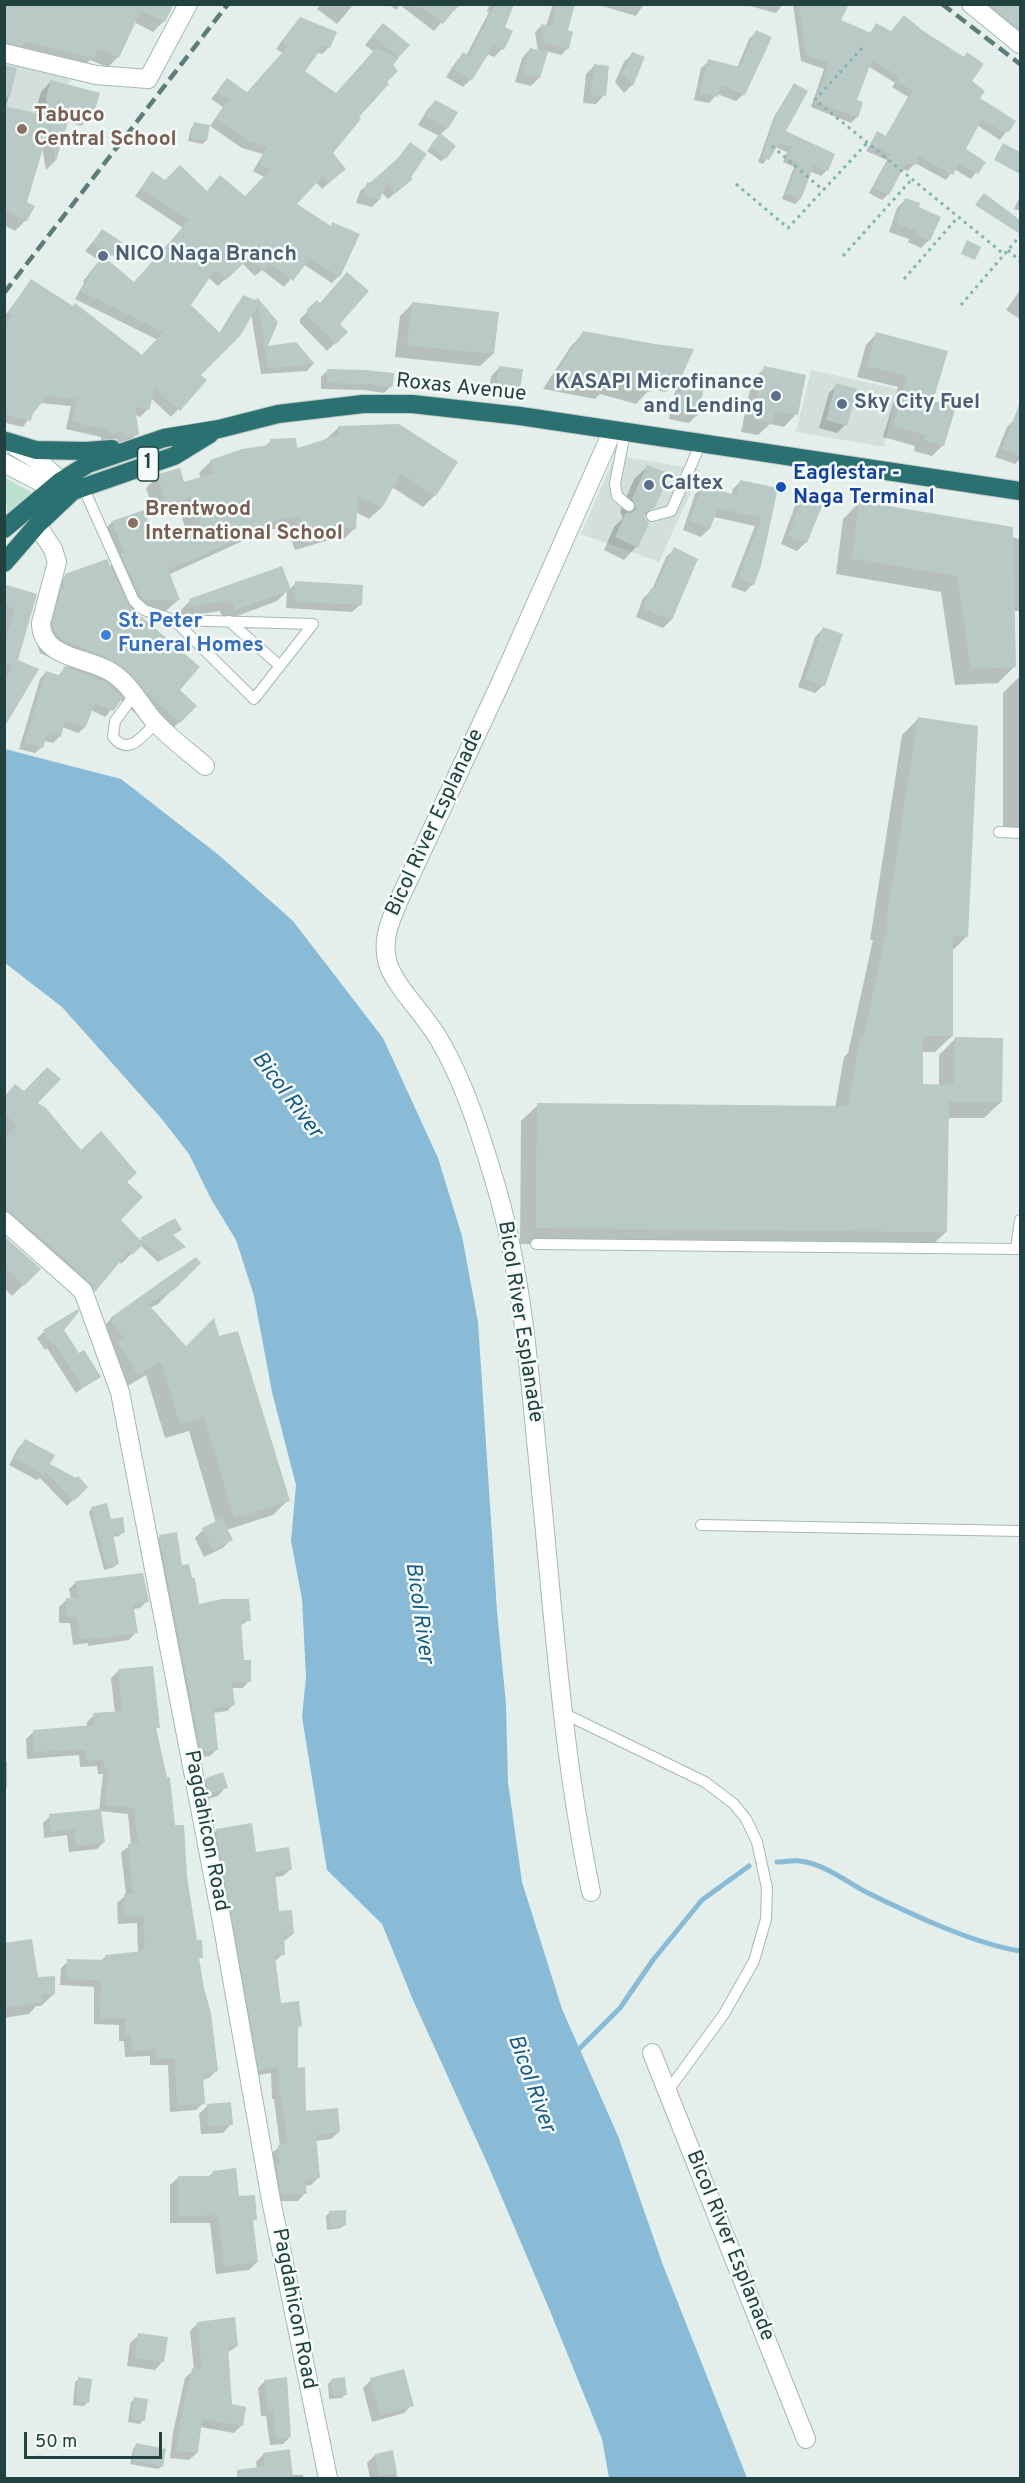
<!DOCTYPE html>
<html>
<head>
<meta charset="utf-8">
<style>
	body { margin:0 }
	#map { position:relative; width:1025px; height:2483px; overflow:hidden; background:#e4efec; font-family:Overpass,sans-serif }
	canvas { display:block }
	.frame { position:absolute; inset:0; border:6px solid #224240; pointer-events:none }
	.scale { position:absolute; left:24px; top:2432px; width:138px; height:27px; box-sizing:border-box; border:3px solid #224240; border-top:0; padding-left:8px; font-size:18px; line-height:21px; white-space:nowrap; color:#224240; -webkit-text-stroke:4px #f5fbf9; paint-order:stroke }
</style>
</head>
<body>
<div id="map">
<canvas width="1025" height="2483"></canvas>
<div class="frame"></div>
<div class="scale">50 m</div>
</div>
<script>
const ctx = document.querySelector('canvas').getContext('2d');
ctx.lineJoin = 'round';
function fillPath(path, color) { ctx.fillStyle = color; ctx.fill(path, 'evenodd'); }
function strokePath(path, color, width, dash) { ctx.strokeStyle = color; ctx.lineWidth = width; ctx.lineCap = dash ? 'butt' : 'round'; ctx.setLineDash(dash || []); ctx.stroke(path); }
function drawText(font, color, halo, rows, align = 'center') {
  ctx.font = font + ' Overpass,sans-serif'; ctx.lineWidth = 5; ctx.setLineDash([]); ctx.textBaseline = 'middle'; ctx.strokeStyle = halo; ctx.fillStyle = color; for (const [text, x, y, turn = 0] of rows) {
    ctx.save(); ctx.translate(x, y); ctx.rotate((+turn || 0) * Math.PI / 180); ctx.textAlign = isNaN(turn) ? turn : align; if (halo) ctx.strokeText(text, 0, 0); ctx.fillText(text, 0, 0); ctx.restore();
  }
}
const built = new Path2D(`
	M5 60 73 77 5 181Z
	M811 370 897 389 884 447 796 432Z
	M615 455 701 470 659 562 581 534Z`);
const green = new Path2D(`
	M4 477 36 495 8 519Z`);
const water = new Path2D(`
	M5 749 121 779 220 856 293 921 383 1038 438 1158 462 1236 478 1322 497 1611 506 1704 508 1782 522 1882 562 2009 618 2136 663 2265 747 2478H609L602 2439 550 2311 488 2165 413 2000 382 1924 327 1870 302 1717 306 1677 302 1599 291 1541 296 1485 272 1392 254 1296 236 1240 211 1199 189 1154 161 1118 62 1007 5 963Z`);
const shadow = new Path2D(`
	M4 4 171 7 164 21 153 32 134 22 118 57 108 67 90 60 82 68 4 54Z
	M321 4H354L337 24 317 9Z
	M388 4H461L454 11 452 10 434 31 400 5 396 10Z
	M490 4H513L503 27 511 32 502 49 494 57 487 54 471 79 463 87 446 77 455 63 463 54 466 56 489 12 487 11Z
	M553 4H573L566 31 568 48 561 55 546 51 539 78 531 86 515 82 522 58 530 49 538 51 535 32 542 25 546 26Z
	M595 4H644L636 16Z
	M742 4H783L776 13Z
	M793 4H847L839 21 869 34 876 25 890 33 921 31 963 58 967 54 970 81 977 98 1014 121 1000 140 977 125 964 150 984 162 971 179 954 169 946 180 915 163 908 171 901 169 888 194 882 200 869 193 887 160 866 151 877 133 885 137 908 97 892 87 895 83 868 66 856 101 857 117 851 123 811 107 824 69 801 61Z
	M981 4H1020V42Z
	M293 26 329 47 322 54 317 52 303 72 336 95 374 52 365 45 375 33 408 45 391 65 331 153 337 176 322 189 316 182 294 205 330 227 333 224 339 276 332 283 303 264 284 287 262 270 255 276 242 263 218 286 208 277 189 305 219 334 237 304 244 297 254 301 256 299 277 322 266 348 295 344 313 364 307 371 261 374 251 313 199 375 205 381 171 417 151 398 148 409 140 417 135 415 137 434 130 441 117 445V439L101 440V437L66 429 71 406 40 403 23 427 6 423 4 425V327L7 324 4 322V317L31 281 142 357 158 340 75 299 84 283 83 281 100 261 85 251 102 231 111 255 106 261 133 284 183 228 135 196 152 173 165 182 206 192 245 198 264 177 253 171 263 154 242 148 210 126 223 107 211 99 221 87 246 94 283 53 276 49Z
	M756 32 744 94 736 101 717 94 709 103 694 100 701 68 709 61 737 68 749 39Z
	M632 54 643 58 632 85 624 93 615 82 624 62Z
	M4 65 15 69 6 108 37 115 36 109 41 92 51 81 92 115 81 126 67 121 55 161 46 170 42 147 26 203V220L15 231 4 225Z
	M595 65 604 95 596 104 583 103 586 74Z
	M794 84 784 131 833 155 826 171 821 176 810 171 800 199 795 204 782 199 794 167 783 162 787 152 775 147 763 164 758 162 774 117Z
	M435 101 447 128 440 135 445 158 441 161 427 151 439 136 418 125 427 110Z
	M195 124 206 141 202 144 188 141 191 128Z
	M410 144 404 186 388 199 381 192 379 200 372 207 356 203 360 191 394 163Z
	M1020 196V211L1014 209Z
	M906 199 917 207 929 240 921 248 908 242 909 239 889 232 897 208Z
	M1020 290V319L1006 310Z
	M317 302 346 332 327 351 300 323V319Z
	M412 304 493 354 480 366 395 357 400 316Z
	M584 333 679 380 666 392 650 389 636 404 600 394 595 399 543 389 571 346Z
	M876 334 932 402 943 445 932 456 914 451 915 446 883 437 898 387 857 377 866 345Z
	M500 367 518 390 510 398 489 395 491 376Z
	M765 368 796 414 784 427 770 424 758 435 741 432 752 380Z
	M327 371 391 386 384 393 364 390 321 389V377Z
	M684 380 697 415 689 423 669 419 676 388Z
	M837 385 845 425 837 433 819 428 829 393Z
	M1015 419 1020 421V459L1015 464 995 457 1007 427Z
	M338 428 456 463 435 495 423 507 392 487 381 508 369 519 356 512 355 528 343 540 336 538 295 550 287 529H269L168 575 178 600 166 611H132L177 690 179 722 163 739 120 699 105 717 91 710 85 727 78 733 62 727 60 736 53 743 44 741 42 747 35 753 19 749 40 679 46 672 58 676 67 666 40 653 36 641 49 593 66 576 109 567 113 564 101 534 112 522 156 543 186 531 179 508 155 515 146 488 158 476 179 470 183 484 201 479 199 473 211 461 264 447 271 441 295 450 326 439Z
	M647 467 654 506 643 517 636 547 624 560 604 550 614 527 623 518 620 512 634 479Z
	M741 481 776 490 753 584 745 592 731 587 755 526 714 517 709 529 701 537 683 530 695 494 704 486 731 496 733 489Z
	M804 498 806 542 797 551 781 544 795 506Z
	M860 502 1020 539V611H1014L1015 666 998 683 955 685 941 592 836 574 843 519Z
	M675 549 671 620 663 628 636 617 643 598 652 590 666 557Z
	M296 583 361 604 352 612 286 608 287 591 277 601 224 621 220 611 180 617 179 612 190 601 289 590Z
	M4 585 35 595 16 660 4 725Z
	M823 629 824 685 815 693 798 687 815 637Z
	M1020 676V836L1003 837V693Z
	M919 718 966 937 952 951V1036L935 1052H922V1086H939V1055L955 1039 1001 1102 984 1118H947L946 1232 929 1248 520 1244 521 1121 538 1105 835 1108 844 1057 848 1053 873 940H870L902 735Z
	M4 1094 36 1103 81 1152 126 1182 119 1220 139 1241 174 1220 176 1233 171 1236 184 1247 158 1262 140 1245 121 1264 119 1261 85 1300 4 1215Z
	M4 1238 39 1269 12 1296 4 1288Z
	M195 1259 199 1263 158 1304 150 1308 186 1348 218 1338 288 1500 273 1515 226 1530 231 1539 223 1548 204 1557 195 1538 203 1530 216 1523 189 1431 165 1438 146 1375 122 1389 96 1334 111 1319Z
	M77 1311 62 1330 79 1355 99 1376 76 1393 47 1348 45 1350 37 1338 44 1332Z
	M25 1441 48 1465 86 1487 67 1506 40 1478 37 1480 9 1465 18 1448Z
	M92 1508 123 1532 119 1536 112 1537 118 1563 114 1567 104 1570 89 1512Z
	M160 1537 181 1567 197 1606 249 1620 240 1626 242 1662 249 1681 243 1688H232L233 1705 227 1711 213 1713 216 1750 210 1756 195 1758 154 1543Z
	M76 1582 147 1601 140 1608 133 1609 136 1632 129 1640 88 1646V1643L73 1645 70 1623H59V1607L66 1600H71L69 1589Z
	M118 1671 158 1727 155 1730 185 1876 196 1942 201 1957 198 1960 216 2071 209 2078 202 2080 203 2103 196 2110 170 2112 168 2065H150V2056L125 2057 124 2041H119V2025L94 2024V1987L60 1985 61 1968 68 1961 100 1962 105 1957 138 1953 137 1923 118 1924 117 1903 126 1895 121 1852 131 1845 128 1814 100 1811 104 1842 97 1849 69 1852 67 1835 44 1838 43 1823 50 1816 99 1811 103 1774H98L97 1766 80 1767 79 1755 27 1759 26 1739 33 1732 87 1727V1722L94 1715 115 1713 111 1678Z
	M4 1762H7V1787L4 1789Z
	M206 1779 226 1787 218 1796 201 1801 198 1787Z
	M216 1831 255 1854 291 1869 283 1876 274 1877 278 1912 293 1934 283 1942V1954L274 1962 280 2005 300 2026 297 2029V2069L304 2113 339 2132 331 2139 315 2141 318 2178 311 2185 304 2186 305 2193 298 2201H274L271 2154 280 2146 274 2099H272L271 2073 252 2076 209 1838Z
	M4 1945 54 1994 41 2006H36L29 2014 4 2018Z
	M208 2105 231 2124 223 2133 201 2134 199 2114Z
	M214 2172 255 2219 252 2222 257 2262 249 2270 216 2274 210 2223H170V2185L179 2177H208Z
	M330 2212 345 2225 341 2228 327 2230 326 2216Z
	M198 2323 237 2346 227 2353 231 2406 242 2425 234 2433 200 2427 197 2453 189 2460 170 2458 173 2433 185 2378 194 2370 190 2331Z
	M139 2335 163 2361 155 2370 127 2366 130 2343Z
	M79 2379 88 2402 84 2406 73 2405 75 2382Z
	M332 2380 345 2394 342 2398 329 2399 328 2384Z
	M371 2380 412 2405 404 2413 372 2422 363 2388Z
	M265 2381 290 2437 283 2444 270 2445 266 2416H261L258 2388Z
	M135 2398 143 2420 140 2424 128 2422 131 2402Z
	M137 2445 162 2466 158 2469 130 2464 133 2449Z
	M392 2452 397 2478H370L367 2463 375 2455Z
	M264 2454 291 2475H303V2478H247L257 2468 256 2462Z`);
const stream = new Path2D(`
	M777 1862C784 1862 792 1860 800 1861 825 1864 848 1883 870 1894 913 1915 975 1944 1020 1951
	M575 2051 579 2049 620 2008 653 1960 702 1900 749 1866`);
const building = new Path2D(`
	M4 4H174L165 22 141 10 119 58 97 48 94 58 24 41 22 46 4 42Z
	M418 4H459L443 24Z
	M496 4H514L505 27 513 31 504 50 494 45 472 80 453 69 463 52 469 56Z
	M557 4H575L568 30 573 32 569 49 544 42 541 24 551 26Z
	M799 4H849L841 20 871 33 876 23 891 31 904 15 922 30 964 57 967 52 984 64 972 81 985 91 980 98 1016 121 1009 132H1003L982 119 966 149 986 162 978 174 959 163 953 175 919 156 915 166 906 163 889 195 874 187 891 154 870 145 877 131 886 136 913 91 897 81 899 76 872 60 857 100 863 102 858 118 816 101 829 63 806 55Z
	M989 4H1020V29L1016 27Z
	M300 17 337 32 330 48 324 45 305 71 336 93 376 48 399 58 393 65 398 71 387 82 389 84 359 117 361 119 333 153 346 169 329 183 323 176 297 204 331 226 332 222 360 234 340 277 310 258 293 281 268 262 263 270 250 257 226 280 215 270 191 305 221 334 243 295 257 301V297L278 322 268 346 296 342 315 364 268 368 258 305 240 336 201 375 207 380 180 411 155 389 149 410 135 406 139 435 124 438 123 432 108 434 107 430 72 422 77 399 48 396 33 413 31 421 4 414V325L13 316 8 313 31 279 73 306 75 303 142 355 163 332 81 291 90 275 88 274 103 256 134 282 189 220 141 188 152 171 165 180 180 165 207 191 220 175 245 196 270 170 259 164 268 147 249 142 216 118 229 100 217 91 227 78 247 92 288 46 282 41Z
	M383 23 410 45 399 57 372 36Z
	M756 30 772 37 745 95 721 85 718 97 700 93 708 59 740 67Z
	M530 48 548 52 540 78 523 73Z
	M632 52 645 57 633 86 623 73Z
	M594 64 609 66 606 96 591 95Z
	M4 65 17 68 10 97 4 96Z
	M51 80 100 93 93 116 72 109 56 161 50 125 27 202 35 206 27 221 4 209V106L49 116 46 97Z
	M794 83 808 91 786 131 835 154 828 171 814 165 801 199 786 194 798 162 787 157 791 147 779 143 769 160 762 157 778 111Z
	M435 100 458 112 448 129 426 116Z
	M194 122 210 125 207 141 191 138Z
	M440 133 456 146 446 159 430 146Z
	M410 142 427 154 411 177 413 179 396 193 386 181 380 200 363 195 367 182 370 183 399 157Z
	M1003 143 1020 152V174L994 160Z
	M984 193 1020 220V234L975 205Z
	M905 198 920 203 919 207 941 217 930 241 915 234 916 231 896 223Z
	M102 229 122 242 113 256 92 243Z
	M967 240 981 247 975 260 961 254Z
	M347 272 369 291 340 324 348 332 336 344 307 315V309L317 300 320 303Z
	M412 302 499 312 494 354 407 345Z
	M583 331 655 344 694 349 680 380 657 376 650 392 613 382 609 387 554 377Z
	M876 332 948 351 933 401 956 407 944 446 924 440 925 435 893 426 908 376 867 366Z
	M499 366 523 369 520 390 496 387Z
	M764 366 806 375 798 415 775 410 772 423 753 419Z
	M327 369 364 370 394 373 393 384 392 387 372 384 327 383Z
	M684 378 705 383 698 416 677 411Z
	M836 383 857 389 847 426 826 420Z
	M1019 405H1020V456L1002 449Z
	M399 424 458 462 436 496 401 473 382 508 358 496 356 529 349 527 307 539 299 517 282 518 192 560 168 569 180 600H144L140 596 121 554 124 552 112 521 144 510 156 541 200 525 191 497 166 505 158 474 180 468 184 482 214 473 210 460 242 449 270 445V439L296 438 297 448 338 436V426Z
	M647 465 670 474 655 507 645 513V518L649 523 638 548 615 537 626 513H632L636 508 632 499Z
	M740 480 778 488 761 566 754 585 738 578 762 518 718 508 710 529 690 521 703 484 737 496Z
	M803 496 823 504 807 543 788 536Z
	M859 501 1013 527 1016 667 971 669 957 576 852 558Z
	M674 547 698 559 672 620 643 609 651 588 655 590Z
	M107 559 129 606 200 667 180 690 197 706 180 723 147 693 125 668 106 657 63 640 54 630 52 623 61 590 65 588 63 583 65 574Z
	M282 566 291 590 235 610 231 600 191 606 189 599Z
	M295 581 363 585 362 605 294 601Z
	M4 584 37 594 18 660 39 669 4 728V683L13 665 4 663V644L15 609 4 604Z
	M823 627 843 634 825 686 805 679Z
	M64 666 105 682 123 698 113 711 95 703 86 727 65 720 61 737 47 734 43 748 25 742 46 671 61 676Z
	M918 717 978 726 968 937 953 935V1036H923V1084L954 1085 955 1037 1003 1038 1002 1102H949L947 1232 536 1228 537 1103 848 1106 860 1039H863L888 924 886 923Z
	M47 1067 61 1079 38 1103 46 1108 81 1150 101 1131 137 1173 127 1182 143 1197 121 1220 144 1244 132 1255 129 1251 95 1292 90 1283 58 1252 11 1213 4 1210V1140L16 1126 4 1112V1097L15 1084 24 1091Z
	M175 1218 182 1230 173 1235 186 1247 163 1259 140 1238Z
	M4 1236 41 1269 24 1286 4 1267Z
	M196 1257 201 1263 175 1289 148 1304 186 1346 214 1318 219 1336 238 1331 290 1501 234 1518 204 1417 180 1424 161 1362 138 1375 117 1342 124 1338 110 1318Z
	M78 1309 79 1312 64 1330 79 1353 84 1350 101 1377 83 1388 54 1342 52 1344 43 1330Z
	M25 1439 55 1455 50 1464 76 1478 78 1476 88 1487 74 1501 46 1472 45 1475 14 1458Z
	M107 1503 111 1519 123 1517 125 1533 113 1534 119 1564 107 1567 91 1507Z
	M222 1518 233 1540 213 1550 202 1528Z
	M177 1532 182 1565 189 1564 192 1578H195L199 1604 222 1599H249L251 1621H241L244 1660H251V1682H232L235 1705 214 1709 218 1750 201 1752 159 1535Z
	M143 1573 149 1602 133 1603 138 1633 95 1639V1637L80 1639 77 1617 66 1616V1598H79L75 1581Z
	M153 1666 160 1728H156L167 1777H170L175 1825H184L187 1876 197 1940H202L203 1958H199L204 1988 211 2013 218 2071 203 2075 205 2104 177 2105 175 2059 156 2058V2049L132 2051 131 2034H125V2018H100L101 1980 66 1979 67 1959 105 1960V1955L143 1951 145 1947 143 1916 125 1917 124 1894H133L128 1844 138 1843 134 1808 105 1805 109 1767 105 1768 103 1760H86V1749L34 1752 33 1730 94 1725 93 1713 122 1711 118 1669Z
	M223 1772 228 1788 209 1794 206 1778Z
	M101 1809 105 1842 76 1846 74 1829 51 1832 49 1814Z
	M252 1823 256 1852 289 1847 292 1869 275 1872 279 1911 292 1910 294 1934 284 1935 285 1955H275L281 2003 299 2001 302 2026 298 2027V2068L305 2067 306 2111 338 2108 340 2132 316 2135 320 2178 305 2180 307 2194H281L276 2163H280L278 2145 287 2144 281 2093H279L278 2067 259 2070 216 1829Z
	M32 1939 38 1977 55 1976V1994L41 1995 43 2002 4 2008V1943Z
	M231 2102 233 2125 209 2126 207 2104Z
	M236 2168 239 2196 255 2195 257 2220H253L258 2262 224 2266 218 2215 178 2216V2176H213V2171Z
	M346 2210V2225L330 2227 329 2211Z
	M235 2317 238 2346 228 2347 232 2404 246 2407 243 2426 202 2419 198 2453 177 2451 180 2424 192 2368 202 2370 197 2322Z
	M138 2333 168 2337 164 2362 135 2358Z
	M404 2369 414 2406 380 2415 370 2378Z
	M78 2377 92 2379 89 2403 76 2401Z
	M287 2377 291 2437 276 2439 273 2410H268L264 2380Z
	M345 2377 347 2395 333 2396 331 2379Z
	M134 2397 148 2399 145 2421 131 2419Z
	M136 2443 166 2449 163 2467 133 2460Z
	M290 2449 293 2478H237V2470L265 2466 263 2453Z
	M393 2450 397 2473 379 2476 375 2454Z`);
const path = new Path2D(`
	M862 48 815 100 1005 255
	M772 146 823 190
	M736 184 788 228 867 143
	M1008 250 1020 261
	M843 256 912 179
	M904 279 958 217
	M961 305 1020 236`);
const lane = new Path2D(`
	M625 432 615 484 617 496 629 506
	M83 487 134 601 144 610 174 620 313 624 254 699 174 620
	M652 516 671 511 701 443
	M229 621 280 666
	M135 694 115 721 113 737C129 757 143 735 156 723
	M999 832 1020 833
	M536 1244 1020 1249
	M1016 1249 1020 1220
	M701 1525 1020 1531
	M563 1713 705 1782 734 1804 746 1819 757 1842 767 1888 766 1919 754 1961 724 2014 667 2092`);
const street = new Path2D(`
	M971 4 1020 44
	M4 53 96 75 148 79 188 4
	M37 525 53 549 57 562 41 623C41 658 86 657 111 672 131 684 141 707 156 723 171 739 189 752 205 766
	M4 1221 83 1291 120 1392 222 1922 271 2200 328 2478
	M591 1892C560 1743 552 1591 536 1440 528 1355 520 1268 496 1186 481 1136 466 1086 440 1041 427 1017 396 988 388 964 381 941 390 921 399 900L501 682 613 430
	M652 2053 806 2439`);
const secondary = new Path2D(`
	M16 447 36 459 72 491
	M4 463 52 488 62 497`);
const highway = new Path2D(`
	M6 441 36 450 86 451 112 449
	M4 529 61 481 88 464 164 438 219 429 278 414 363 404H412L520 416 1020 491
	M4 563 37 525 73 491 174 456 210 434`);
const rail = new Path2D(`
	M942 4 1020 64
	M4 293 228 4`);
const markers = [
	[22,129,6,"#8d6e63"],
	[103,256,6,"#5c6f8a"],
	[776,396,6,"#5c6f8a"],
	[842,404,6,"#5c6f8a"],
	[649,485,6,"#5c6f8a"],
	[781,487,6,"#1a4fb4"],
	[133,523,6,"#8d6e63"],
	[106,635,6,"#3f7fe0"]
];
const shields = [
	[148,464,21]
];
const shieldNames = [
	["1",148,464]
];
const educationNames = [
	["Tabuco",34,117],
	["Central School",34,141],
	["Brentwood",145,511],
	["International School",145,535]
];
const serviceNames = [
	["NICO Naga Branch",115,256],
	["KASAPI Microfinance",764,384,"right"],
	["and Lending",764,408,"right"],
	["Sky City Fuel",854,404],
	["Caltex",661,485]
];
const streetNames = [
	["Roxas Avenue",461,389,6],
	["Bicol River Esplanade",436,823,-65],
	["Bicol River Esplanade",519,1322,81],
	["Pagdahicon Road",205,1831,79],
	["Bicol River Esplanade",729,2246,68],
	["Pagdahicon Road",293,2309,79]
];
const transitNames = [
	["Eaglestar -",793,475],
	["Naga Terminal",793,499]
];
const shopNames = [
	["St. Peter",118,623],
	["Funeral Homes",118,647]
];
const waterNames = [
	["Bicol River",286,1096,53],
	["Bicol River",418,1613,82],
	["Bicol River",530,2084,70]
];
fillPath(built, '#d2dfdc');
fillPath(green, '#bce1ce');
fillPath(water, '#89bbd7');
fillPath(shadow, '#0003');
strokePath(stream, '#89bbd7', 5);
fillPath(building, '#b9cac6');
strokePath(lane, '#a6b8b5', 12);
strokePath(street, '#a6b8b5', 20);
strokePath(secondary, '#a2bbb8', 20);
strokePath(highway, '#c1caca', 20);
strokePath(path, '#83b4af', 3, [3, 4.5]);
strokePath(lane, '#fff', 10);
strokePath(street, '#fff', 18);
strokePath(secondary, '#fff', 18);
strokePath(highway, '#2b7171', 18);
strokePath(rail, '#5d7d7b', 4.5, [12, 6]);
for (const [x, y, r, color] of markers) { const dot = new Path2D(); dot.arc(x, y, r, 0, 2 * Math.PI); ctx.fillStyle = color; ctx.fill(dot); strokePath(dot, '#f5fbf9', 2); }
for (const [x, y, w] of shields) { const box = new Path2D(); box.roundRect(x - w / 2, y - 17, w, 34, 4.5); ctx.fillStyle = '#f5fbf9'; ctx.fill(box); strokePath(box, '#224240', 1.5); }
drawText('bold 20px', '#224240', null, shieldNames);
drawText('bold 21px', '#785e54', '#f5fbf9', educationNames, 'left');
drawText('bold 21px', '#4e5e75', '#f5fbf9', serviceNames, 'left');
drawText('21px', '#224240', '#f5fbf9', streetNames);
drawText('bold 21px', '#164399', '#f5fbf9', transitNames, 'left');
drawText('bold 21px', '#366cbe', '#f5fbf9', shopNames, 'left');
drawText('italic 22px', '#175b83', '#f5fbf9', waterNames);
</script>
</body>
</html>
